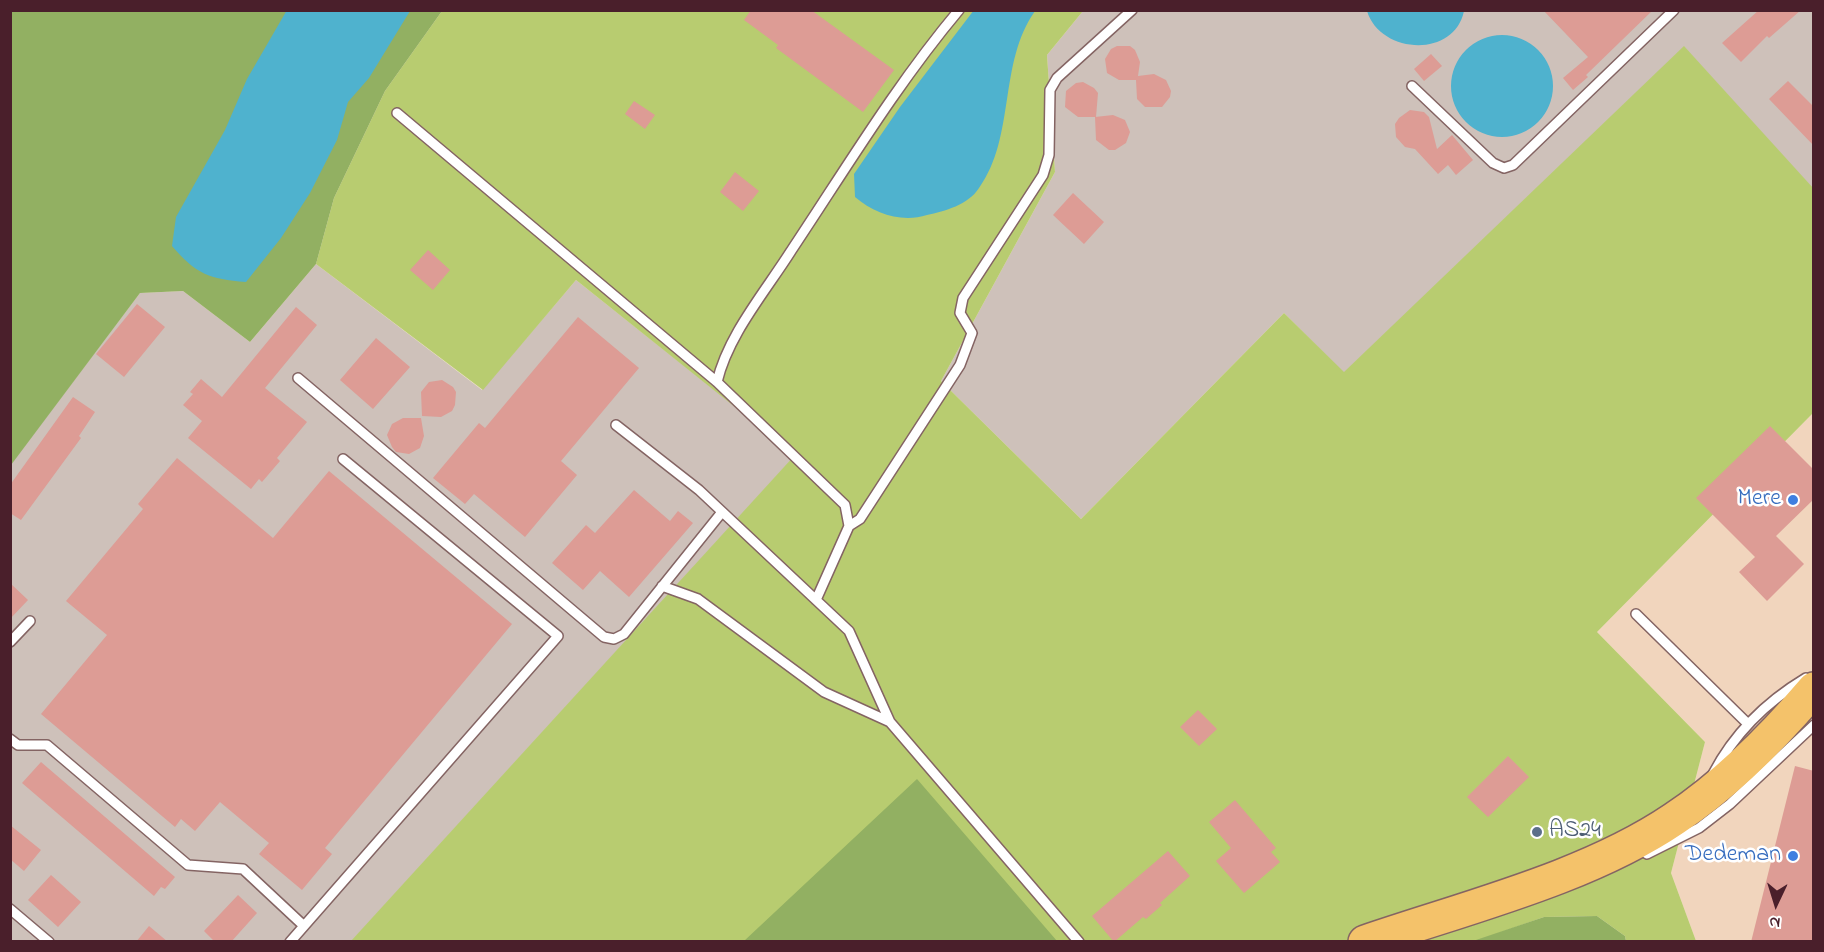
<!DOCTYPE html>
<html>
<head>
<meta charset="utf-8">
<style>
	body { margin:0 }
	#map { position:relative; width:1824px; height:952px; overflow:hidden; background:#f1e5ca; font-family:"Indie Flower",sans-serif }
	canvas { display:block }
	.frame { position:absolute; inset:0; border:12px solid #4a1f2b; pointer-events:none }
	.north { position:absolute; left:1746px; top:874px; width:60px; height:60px; -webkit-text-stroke:4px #fff; paint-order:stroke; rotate:184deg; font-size:16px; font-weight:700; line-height:24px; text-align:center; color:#4a1f2b }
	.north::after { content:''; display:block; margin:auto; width:21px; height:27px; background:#4a1f2b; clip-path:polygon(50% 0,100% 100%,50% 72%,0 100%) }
</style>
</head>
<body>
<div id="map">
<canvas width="1824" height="952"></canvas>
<div class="frame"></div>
<div class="north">N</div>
</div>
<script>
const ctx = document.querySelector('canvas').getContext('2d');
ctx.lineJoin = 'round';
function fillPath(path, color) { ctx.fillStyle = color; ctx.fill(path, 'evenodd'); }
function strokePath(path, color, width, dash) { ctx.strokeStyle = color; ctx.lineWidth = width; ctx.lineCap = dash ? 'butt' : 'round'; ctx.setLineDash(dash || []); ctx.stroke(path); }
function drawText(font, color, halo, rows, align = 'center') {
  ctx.font = font + ' "Indie Flower",sans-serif'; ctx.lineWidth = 5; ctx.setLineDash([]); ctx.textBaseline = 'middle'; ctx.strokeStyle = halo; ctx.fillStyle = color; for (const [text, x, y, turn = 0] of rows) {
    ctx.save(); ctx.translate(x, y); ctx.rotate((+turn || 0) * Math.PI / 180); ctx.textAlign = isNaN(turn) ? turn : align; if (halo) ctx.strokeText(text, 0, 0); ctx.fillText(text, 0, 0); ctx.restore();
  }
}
const built = new Path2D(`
	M1813 413V941H1696L1671 873 1705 742 1597 632Z`);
const industrial = new Path2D(`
	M1083 11H1813V189L1684 47 1344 373 1284 313 1081 519 941 381 1055 172 1047 55Z
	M316 264 482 390 576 280 796 455 351 942 11 941 10 465 140 293 183 291 250 342Z`);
const green = new Path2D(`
	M442 11H1083L1047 55 1055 172 941 381 1081 519 1284 313 1344 372 1684 46 1814 189 1813 413 1597 632 1705 742 1671 873 1696 941H1626L1625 936 1597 916 1544 917 1473 942 351 941 795 455 576 280 483 390 316 264 334 198 385 91Z`);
const forest = new Path2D(`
	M11 11H442L385 91 334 198 316 264 250 342 183 291 140 293 11 465Z
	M917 779 1057 941H744Z
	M1597 916 1625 936 1626 941H1473L1544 917Z`);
const water = new Path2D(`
	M287 10 410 11 369 78 348 102 337 140 310 193 281 238 246 282C209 279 196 274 172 246L176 217 225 130 247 79Z
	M974 10 1035 11C998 63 1016 137 979 188 968 205 945 211 927 215 902 223 875 214 855 197L854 174 900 107Z
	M1367 11V10L1464 11C1454 59 1380 54 1367 11Z
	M1451 86a51 51 0 1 1 102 0a51 51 0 1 1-102 0Z`);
const building = new Path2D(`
	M751 10H811L894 70 863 112 776 48 778 45 744 20Z
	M1543 10H1653L1586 75 1588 77 1573 90 1563 78 1588 57Z
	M1759 10H1801L1769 38 1767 36 1741 62 1722 43Z
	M1117 46H1130L1135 50 1140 62 1138 76 1154 74 1166 80 1171 91 1170 97 1162 107H1145L1137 99 1136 80H1119L1107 73 1105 59 1111 49Z
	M1431 54 1442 66 1424 81 1414 69Z
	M1788 81 1814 107V146L1769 99Z
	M1083 82 1094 88 1098 93 1096 117H1078L1065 107 1066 91 1076 83Z
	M634 101 655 115 645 129 625 114Z
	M1410 110 1424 112 1429 117 1437 149 1452 135 1473 160 1456 175 1448 165 1438 174 1415 149 1405 147 1396 137 1395 124 1399 118Z
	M1113 115 1125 120 1130 132 1126 143 1115 150H1109L1096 140 1095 117Z
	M735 172 759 191 743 211 720 192Z
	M1073 193 1104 222 1084 244 1053 215Z
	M428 250 450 270 433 290 410 270Z
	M137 304 165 327 124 377 96 354Z
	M296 307 317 325 265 388 307 422 277 458 280 461 262 482 259 479 251 489 188 438 202 421 183 405 193 394 190 392 201 379 222 397Z
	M578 317 639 368 561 461 577 475 525 537 474 494 465 504 433 478 479 423 485 428Z
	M376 338 410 367 373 409 340 380Z
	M442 380 453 387 456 392 455 405 452 411 441 417 422 416 421 392 429 382Z
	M73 397 95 412 79 436 81 438 21 520 10 513V485Z
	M403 418H421L424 436 420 448 409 454 396 452 392 447 387 435 392 424Z
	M1770 426 1814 470V499L1776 536 1804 564 1767 601 1739 572 1755 557 1696 498Z
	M177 458 273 538 329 471 512 624 325 848 332 854 302 890 259 854 269 843 220 802 195 831 181 819 175 827 41 714 107 635 66 601 143 509 138 504Z
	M634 490 670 521 678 511 693 523 629 597 600 571 583 590 552 563 586 525 595 533Z
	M10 583 28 600 10 619Z
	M1198 710 1217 729 1199 746 1180 727Z
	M1508 756 1529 777 1488 817 1467 797Z
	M41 762 175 877 165 889 161 887 154 896 22 783Z
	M1795 766 1814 771V942H1751Z
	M1235 800 1276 848 1271 852 1280 862 1244 893 1216 861 1231 848 1209 822Z
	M10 825 41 850 24 871 10 859Z
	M1168 851 1190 876 1160 903 1162 905 1146 919 1143 917 1114 942 1092 916Z
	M51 875 81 902 58 927 28 900Z
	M238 895 257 913 231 942H215L204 931Z
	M149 926 168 942H136Z`);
const lane = new Path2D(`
	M1412 86 1493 163 1504 168 1513 165 1674 10
	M397 113 717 382 845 505 849 526 816 600
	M298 378 604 637 614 639 624 634 722 512
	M717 382C728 335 765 292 791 251 845 170 896 85 959 10
	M616 425 699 490 849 631 890 722 1079 942
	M849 526 860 519 960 365 972 333 960 313 963 298 1043 175 1049 155 1050 90 1057 78 1132 10
	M662 586 698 599 824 692 890 722
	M1636 614 1747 723
	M10 642 30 621
	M10 739 18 745H47L188 865 243 869 304 926
	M1713 774C1735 732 1766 702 1806 678
	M1647 854 1699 828 1730 804 1814 725
	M10 909 49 942
	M290 942 558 636 343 459`);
const highway = new Path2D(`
	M1365 942C1464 908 1587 878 1674 819 1727 784 1773 737 1814 689`);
const markers = [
	[1793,500,6,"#3f7fe0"],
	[1537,832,6,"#5c6f8a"],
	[1793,856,6,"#3f7fe0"]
];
const shopNames = [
	["Mere",1781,500],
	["Dedeman",1781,856]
];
const serviceNames = [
	["AS24",1549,832]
];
fillPath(built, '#f1d5bd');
fillPath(industrial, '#cec1ba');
fillPath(green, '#b8cc70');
fillPath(forest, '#92b062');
fillPath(water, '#4fb2ce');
fillPath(building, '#dd9c95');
strokePath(lane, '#846463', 12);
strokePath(highway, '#846463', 36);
strokePath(lane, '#fff', 9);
strokePath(highway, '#f4c26a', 33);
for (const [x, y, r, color] of markers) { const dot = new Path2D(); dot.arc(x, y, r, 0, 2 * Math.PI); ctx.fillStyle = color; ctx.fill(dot); strokePath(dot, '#fff', 2); }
drawText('24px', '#366cbe', '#fff', shopNames, 'right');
drawText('24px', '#4e5e75', '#fff', serviceNames, 'left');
</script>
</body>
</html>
